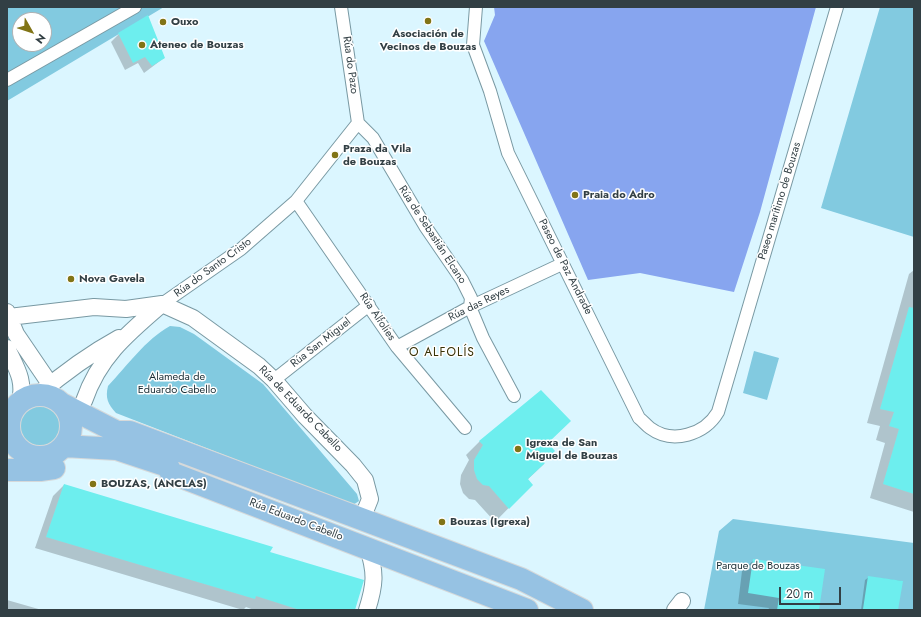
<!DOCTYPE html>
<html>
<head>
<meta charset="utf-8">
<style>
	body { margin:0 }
	#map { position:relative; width:921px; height:617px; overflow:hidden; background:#dbf6ff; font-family:Jost,sans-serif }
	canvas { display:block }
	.frame { position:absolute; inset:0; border:8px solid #323f44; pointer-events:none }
	.north { position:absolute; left:12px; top:12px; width:40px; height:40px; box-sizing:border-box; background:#fff; border:1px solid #adb2b4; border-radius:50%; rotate:129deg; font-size:11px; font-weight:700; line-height:16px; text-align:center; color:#323f44 }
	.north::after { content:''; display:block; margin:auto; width:14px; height:18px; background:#817416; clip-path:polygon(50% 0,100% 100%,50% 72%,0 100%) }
	.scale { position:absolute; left:779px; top:587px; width:62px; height:18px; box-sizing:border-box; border:2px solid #323f44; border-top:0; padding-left:5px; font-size:12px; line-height:14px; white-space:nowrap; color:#323f44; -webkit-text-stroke:3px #fff; paint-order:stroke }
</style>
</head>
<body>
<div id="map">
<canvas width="921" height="617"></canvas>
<div class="frame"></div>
<div class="north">N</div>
<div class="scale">20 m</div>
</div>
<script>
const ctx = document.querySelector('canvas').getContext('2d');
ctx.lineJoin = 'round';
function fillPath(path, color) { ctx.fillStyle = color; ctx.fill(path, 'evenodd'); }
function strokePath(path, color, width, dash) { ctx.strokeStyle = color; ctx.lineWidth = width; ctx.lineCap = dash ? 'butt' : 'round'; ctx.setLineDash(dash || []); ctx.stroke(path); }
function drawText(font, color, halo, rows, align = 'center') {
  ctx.font = font + ' Jost,sans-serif'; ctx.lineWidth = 3; ctx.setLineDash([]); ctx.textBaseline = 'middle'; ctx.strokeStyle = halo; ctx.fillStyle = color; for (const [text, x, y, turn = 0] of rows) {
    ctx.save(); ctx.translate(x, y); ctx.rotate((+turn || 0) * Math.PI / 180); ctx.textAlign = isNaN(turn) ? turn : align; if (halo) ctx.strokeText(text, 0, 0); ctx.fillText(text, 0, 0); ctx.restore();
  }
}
const green = new Path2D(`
	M7 7H164L7 101ZM20 20H44V44H20Z
	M880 7H914V237L821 208Z
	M170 326 180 327 194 334 263 384 357 494 359 501 353 505 116 413C108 404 105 398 108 386 128 365 145 340 170 326Z
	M754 351 779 358 767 400 743 393Z
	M16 427a23 23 0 1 1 46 0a23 23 0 1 1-46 0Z
	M733 519 914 543V610H704L719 531Z`);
const water = new Path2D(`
	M494 7H816L760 212 734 292 640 273 588 280 484 41 495 15Z`);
const shadow = new Path2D(`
	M147 17 164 58 144 73 138 63 125 70 111 42 119 34Z
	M914 270V512L870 498 885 443 876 440 880 426 867 423 909 274Z
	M480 441 547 443 542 462 544 464 527 480 531 485 495 522 475 500 469 499 463 493 460 484 461 475 469 460 466 455Z
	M64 485 354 610H254L246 607 243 610 35 548 53 496Z
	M754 560 818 610H768L769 608 738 604 742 571Z
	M869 577 902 581 897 610H861L865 580Z
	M7 600 42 610H7Z`);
const building = new Path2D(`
	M148 15 165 58 152 66 145 57 133 63 118 33Z
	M909 307 914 308V494L883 484 899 429 889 426 894 412 880 409Z
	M541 390 571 421 548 443 555 451 543 462 545 463 528 479 533 485 509 509 489 486 483 485 477 479 474 470V460L483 445 479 441Z
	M64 484 273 547 270 552 364 580 355 610H300L256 596 255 599 46 537Z
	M753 559 825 569 819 610H777L779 598 748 593Z
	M868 576 903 581 898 610 863 609Z`);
const pedestrian = new Path2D(`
	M341 7 358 123
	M476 7 473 45 490 91 508 153 639 418C643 421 646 425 650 428 673 445 705 434 718 412L837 7
	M7 80 135 7
	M358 123 373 138 425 226 462 280 471 298 470 307 483 338 514 396
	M296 201 397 347 465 428
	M162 304 241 249 296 201 358 123
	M397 347 470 307 562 264
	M274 380 369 305`);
const minor = new Path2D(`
	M7 312 16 334 50 384
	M9 317 94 307 126 309 162 304 193 318 259 366 274 380 305 416 353 465 365 480 370 499 362 519
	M7 348C16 368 25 379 20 402
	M38 395C66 371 88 355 119 338
	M84 401C99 357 127 334 162 304
	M367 610C375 585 376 573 368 548
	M675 610 682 601`);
const primary = new Path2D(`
	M9 426a31 31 0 1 1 62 0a31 31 0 1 1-62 0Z
	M62 404 117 432H130L521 579 582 610
	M64 446 117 449 168 466 171 473 527 610
	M7 470H40L54 468`);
const markers = [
	[428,21,4,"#817416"],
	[163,22,4,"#817416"],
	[142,45,4,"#817416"],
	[335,155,4,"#817416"],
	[575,195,4,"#817416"],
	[71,279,4,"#817416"],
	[518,449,4,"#817416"],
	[93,484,4,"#817416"],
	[442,522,4,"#817416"]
];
const poiNames = [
	["Ouxo",171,22],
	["Asociación de",428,34,"center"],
	["Vecinos de Bouzas",428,47,"center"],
	["Ateneo de Bouzas",150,45],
	["Praza da Vila",343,149],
	["de Bouzas",343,162],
	["Praia do Adro",583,195],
	["Nova Gavela",79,279],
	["Igrexa de San",526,443],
	["Miguel de Bouzas",526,456],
	["BOUZAS, (ANCLAS)",101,484],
	["Bouzas (Igrexa)",450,522]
];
const streetNames = [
	["Rúa do Pazo",350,65,82],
	["Paseo marítimo de Bouzas",780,201,-73],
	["Rúa de Sebastián Elcano",432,235,57],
	["Paseo de Paz Andrade",565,267,63],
	["Rúa do Santo Cristo",213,268,-36],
	["Rúa das Reyes",479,304,-26],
	["Rúa Alfolíes",377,317,56],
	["Rúa San Miguel",321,343,-38],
	["Rúa de Eduardo Cabello",300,409,46],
	["Rúa Eduardo Cabello",296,520,21]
];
const parkNames = [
	["Alameda de",177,377],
	["Eduardo Cabello",177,390],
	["Parque de Bouzas",758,566]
];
const neighbourhoodNames = [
	["O ALFOLÍS",442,353]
];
fillPath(green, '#82cae0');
fillPath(water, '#87a5ef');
fillPath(shadow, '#0003');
fillPath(building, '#6deeee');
strokePath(pedestrian, '#7999a3', 14);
strokePath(minor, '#7999a3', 18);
strokePath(primary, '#d6d9da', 24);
strokePath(pedestrian, '#fff', 12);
strokePath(minor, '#fff', 16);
strokePath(primary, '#96c2e3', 22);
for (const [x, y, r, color] of markers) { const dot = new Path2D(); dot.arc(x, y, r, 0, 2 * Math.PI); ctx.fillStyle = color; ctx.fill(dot); strokePath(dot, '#fff', 1.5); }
drawText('bold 11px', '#323f44', '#fff', poiNames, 'left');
drawText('11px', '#323f44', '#fff', streetNames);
drawText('11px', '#192d34', '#fff', parkNames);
ctx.letterSpacing = '1px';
drawText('12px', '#383206', '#fff', neighbourhoodNames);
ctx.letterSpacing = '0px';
</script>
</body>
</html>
